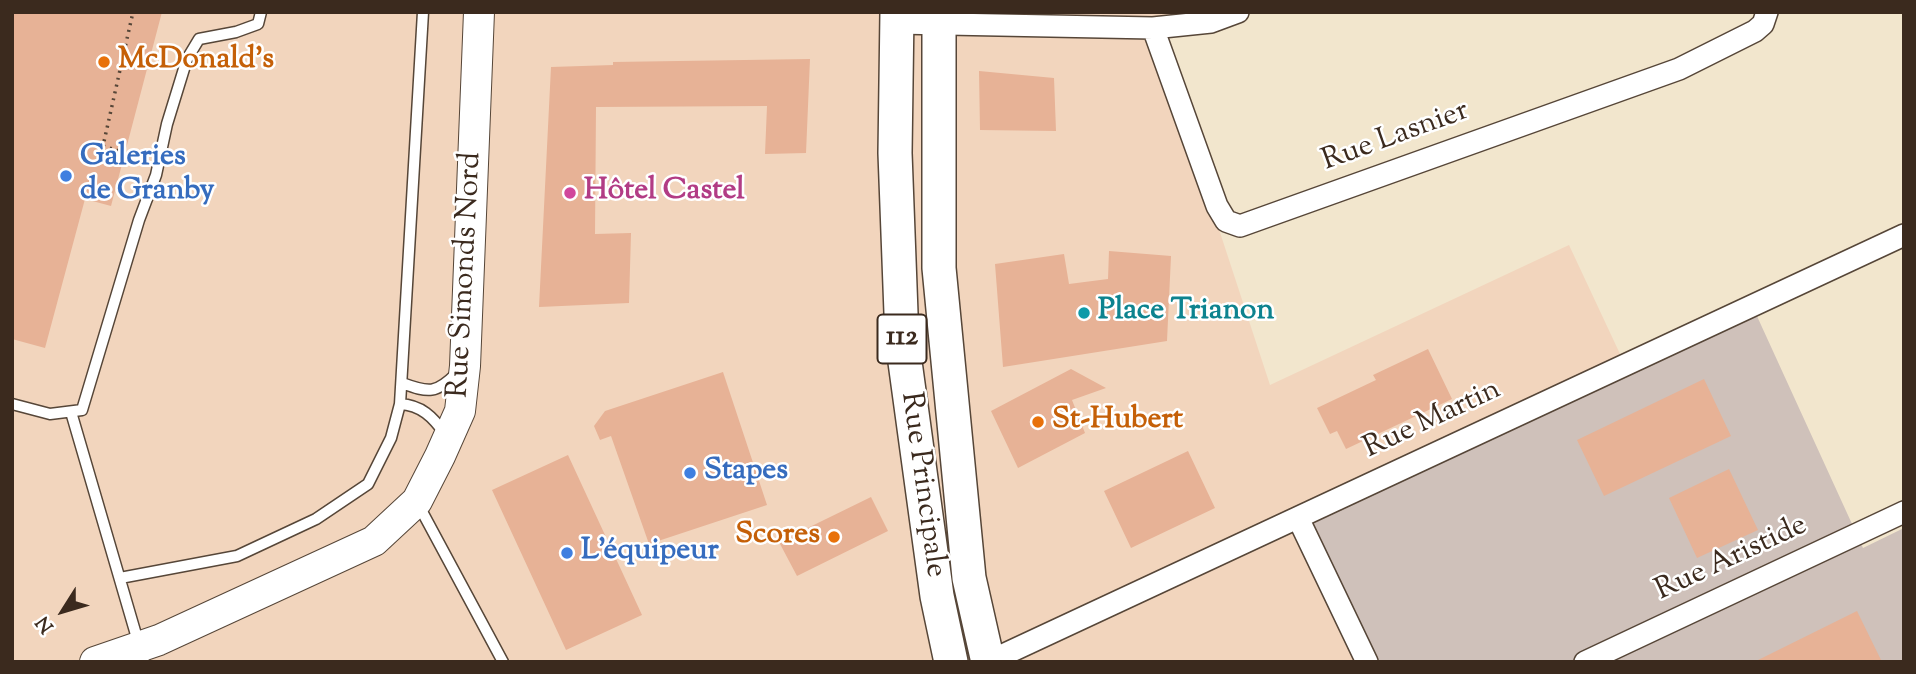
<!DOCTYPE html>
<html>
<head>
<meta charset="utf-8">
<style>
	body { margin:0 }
	#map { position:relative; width:1916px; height:674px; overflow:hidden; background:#f2e6cd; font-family:"Sorts Mill Goudy",serif }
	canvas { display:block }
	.frame { position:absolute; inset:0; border:14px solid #3b2a1e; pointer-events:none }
	.north { position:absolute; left:28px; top:576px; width:70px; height:70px; -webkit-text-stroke:5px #fff; paint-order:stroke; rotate:233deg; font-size:19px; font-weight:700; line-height:28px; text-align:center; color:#3b2a1e }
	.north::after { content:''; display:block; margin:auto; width:24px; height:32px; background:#3b2a1e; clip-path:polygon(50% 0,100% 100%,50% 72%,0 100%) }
</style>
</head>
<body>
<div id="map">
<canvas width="1916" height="674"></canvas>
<div class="frame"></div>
<div class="north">N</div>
</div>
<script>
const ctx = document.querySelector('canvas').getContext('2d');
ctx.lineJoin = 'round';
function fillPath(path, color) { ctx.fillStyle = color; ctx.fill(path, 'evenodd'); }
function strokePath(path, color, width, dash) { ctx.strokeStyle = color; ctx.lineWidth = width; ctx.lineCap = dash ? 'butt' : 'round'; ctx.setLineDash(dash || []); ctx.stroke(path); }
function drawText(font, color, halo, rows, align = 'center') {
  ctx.font = font + ' "Sorts Mill Goudy",serif'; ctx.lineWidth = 5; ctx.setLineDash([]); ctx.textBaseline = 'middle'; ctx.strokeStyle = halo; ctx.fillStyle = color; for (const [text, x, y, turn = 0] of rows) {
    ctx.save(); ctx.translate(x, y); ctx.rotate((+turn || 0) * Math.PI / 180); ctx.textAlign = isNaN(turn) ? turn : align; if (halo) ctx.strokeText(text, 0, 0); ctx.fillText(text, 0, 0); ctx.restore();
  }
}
const built = new Path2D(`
	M12 12H1238L1153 28 1270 385 1569 245 1628 371 1370 662H12Z`);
const industrial = new Path2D(`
	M1756 314 1863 548 1904 528V662H1375L1308 519Z`);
const building = new Path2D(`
	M12 12H162L111 206 85 199 45 348 12 339Z
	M810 59 806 153 765 154 767 106 596 107 595 234 631 233 629 303 539 307 551 67 613 65V62Z
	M979 71 1054 78 1056 131 980 130Z
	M1109 251 1171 256 1167 341 1003 367 995 264 1064 254 1069 284 1108 279Z
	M1428 349 1452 399 1346 449 1337 431 1330 434 1317 408 1376 380 1373 375Z
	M1071 369 1106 388 1072 400 1085 433 1018 468 991 411Z
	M723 372 767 505 649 544 611 436 600 440 594 426 605 411Z
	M1704 379 1731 436 1604 496 1577 440Z
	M1188 451 1215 508 1131 548 1104 491Z
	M568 455 642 615 566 650 492 490Z
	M1729 469 1758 530 1697 558 1669 498Z
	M871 497 888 531 797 576 779 542Z
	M1857 611 1882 662H1754Z`);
const path = new Path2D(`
	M125 153 103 146 133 12`);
const lane = new Path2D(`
	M402 383C429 393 436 394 457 373
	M12 404 50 414 82 410 139 220 156 175 167 124 187 59 199 39 236 32 258 24 261 12
	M400 404C421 405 433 417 445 434
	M71 412 144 662
	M418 504 503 662
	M120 578 237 556 316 519 368 484 391 438 400 404 423 12`);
const street = new Path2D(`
	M896 23 1153 28 1211 22 1238 12
	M1153 28 1217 206 1226 221 1240 226 1679 69 1755 31 1763 24 1767 12
	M1298 518 1367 662
	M988 662 1904 235
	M1585 662 1904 512`);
const secondary = new Path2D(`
	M95 662 159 640 374 541 417 501 440 456 460 411 465 366 479 12`);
const primary = new Path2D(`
	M897 12 895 153 902 340 937 596 951 662
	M939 12V268L969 578 988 662`);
const markers = [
	[104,62,7,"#e8710a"],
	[66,176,7,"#3f7fe0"],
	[570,193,7,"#d1479c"],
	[1084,313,7,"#0f9aa8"],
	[1038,422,7,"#e8710a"],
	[690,473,7,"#3f7fe0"],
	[834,537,7,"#e8710a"],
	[567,553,7,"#3f7fe0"]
];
const shields = [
	[902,339,49]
];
const shieldNames = [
	["112",902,339]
];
const foodNames = [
	["McDonald's",118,62],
	["St-Hubert",1052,422],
	["Scores",820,537,"right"]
];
const streetNames = [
	["Rue Lasnier",1396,138,-20],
	["Rue Simonds Nord",467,275,-87],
	["Rue Martin",1433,421,-25],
	["Rue Principale",921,485,82],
	["Rue Aristide",1732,560,-25]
];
const shopNames = [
	["Galeries",80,159],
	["de Granby",80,193],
	["Stapes",704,473],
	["L'équipeur",581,553]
];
const hotelNames = [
	["Hôtel Castel",584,193]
];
const cultureNames = [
	["Place Trianon",1098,313]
];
fillPath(built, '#f2d5bd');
fillPath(industrial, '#cfc1ba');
fillPath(building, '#e7b296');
strokePath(lane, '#564638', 13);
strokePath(street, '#564638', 24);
strokePath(secondary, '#564638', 32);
strokePath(primary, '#564638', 36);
strokePath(path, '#564638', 3.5, [2, 5]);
strokePath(lane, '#fff', 10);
strokePath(street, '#fff', 21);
strokePath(secondary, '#fff', 30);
strokePath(primary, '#fff', 33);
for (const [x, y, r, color] of markers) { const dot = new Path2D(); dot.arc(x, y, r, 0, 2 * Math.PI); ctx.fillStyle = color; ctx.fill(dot); strokePath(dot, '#fff', 2.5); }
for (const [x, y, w] of shields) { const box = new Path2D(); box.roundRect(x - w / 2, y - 24.5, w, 49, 5); ctx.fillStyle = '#fff'; ctx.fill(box); strokePath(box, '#3b2a1e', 2); }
drawText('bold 28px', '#3b2a1e', null, shieldNames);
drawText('bold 30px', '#c56008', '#fff', foodNames, 'left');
drawText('30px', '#3b2a1e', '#fff', streetNames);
drawText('bold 30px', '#366cbe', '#fff', shopNames, 'left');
drawText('bold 30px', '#b23c85', '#fff', hotelNames, 'left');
drawText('bold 30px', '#0d838f', '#fff', cultureNames, 'left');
</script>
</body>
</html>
